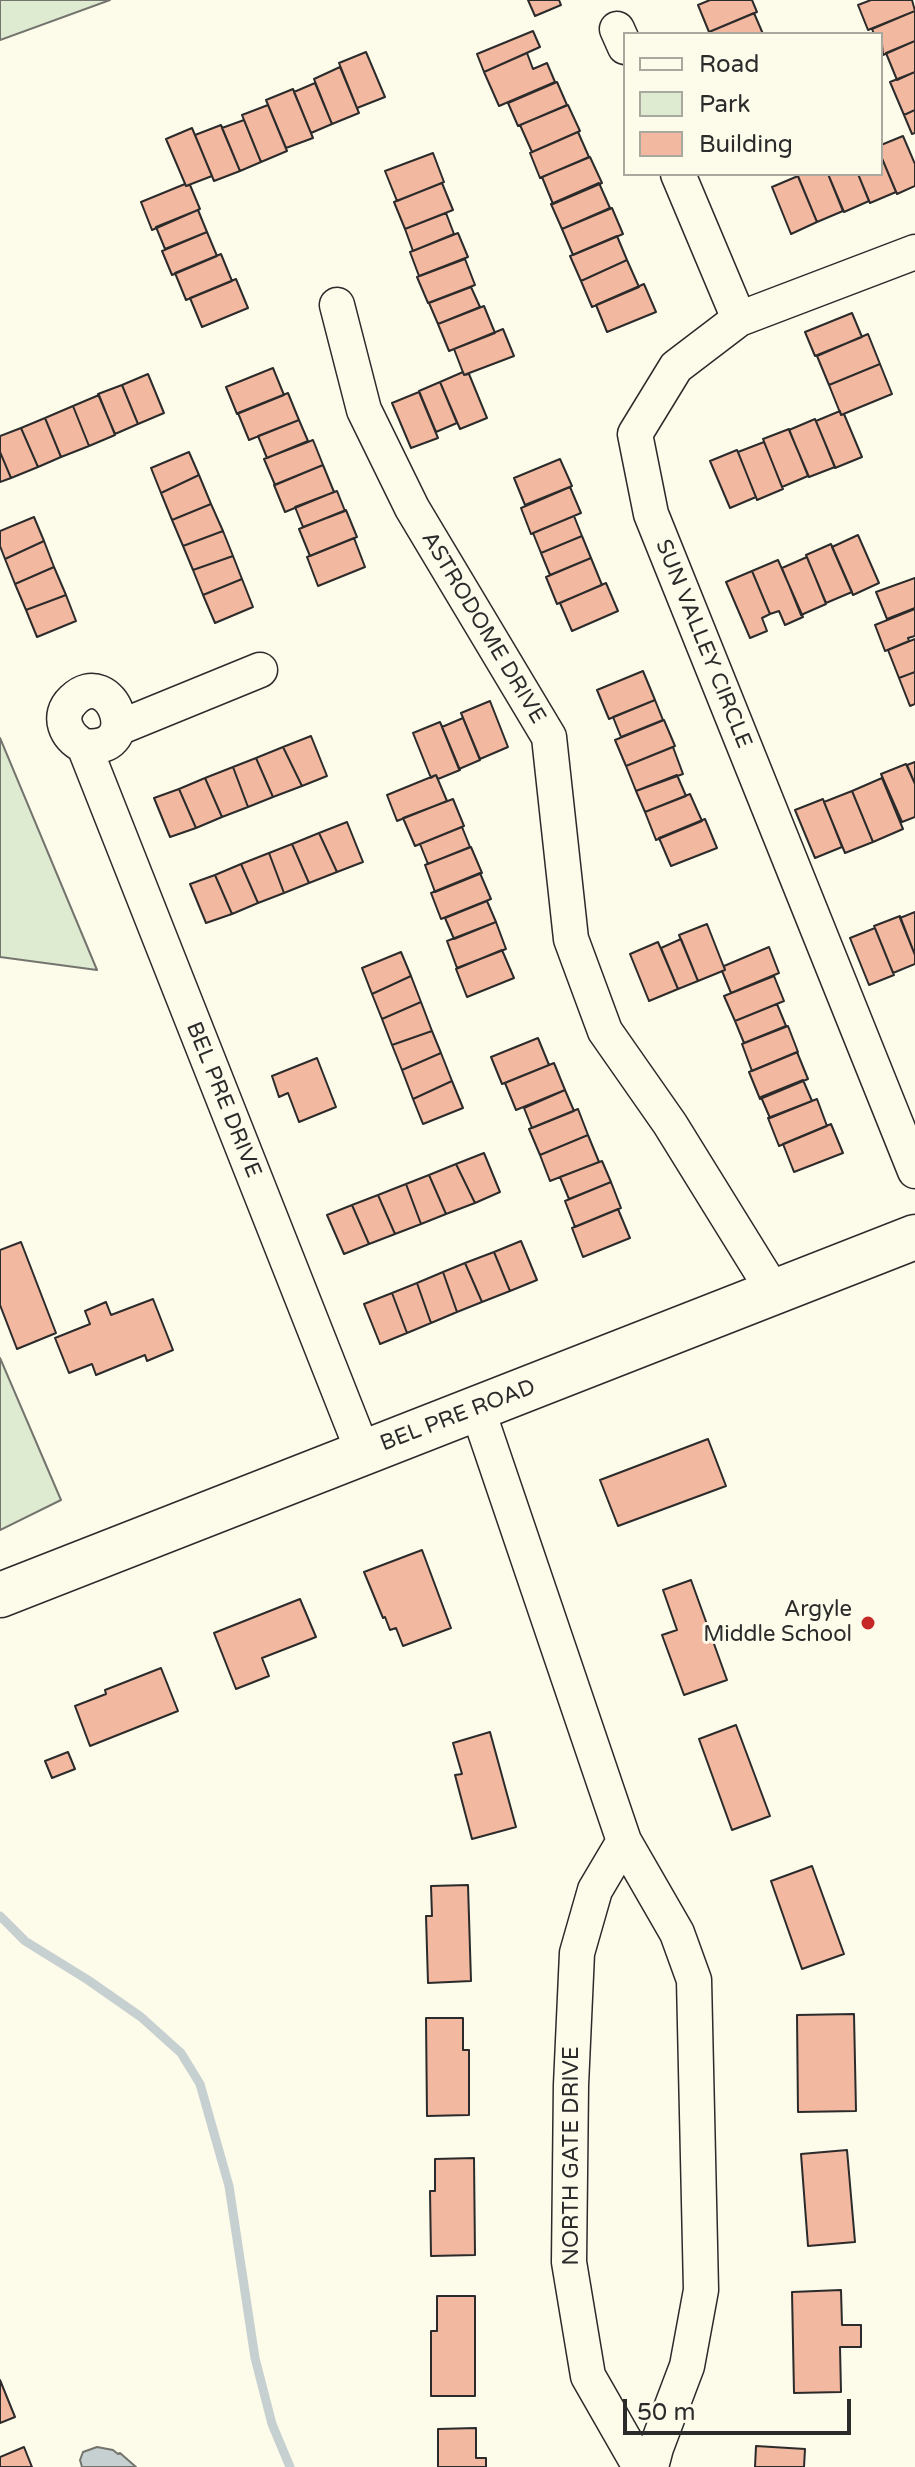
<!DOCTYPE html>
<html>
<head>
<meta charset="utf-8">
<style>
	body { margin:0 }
	#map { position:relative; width:915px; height:2467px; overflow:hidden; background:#fdfbea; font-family:"Varela Round",sans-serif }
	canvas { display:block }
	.legend { position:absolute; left:623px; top:32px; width:260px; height:144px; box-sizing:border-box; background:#fdfbea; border:2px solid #a9a89e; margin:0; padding:10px 14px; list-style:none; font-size:24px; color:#2b2b2b }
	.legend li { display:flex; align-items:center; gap:16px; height:40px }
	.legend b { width:40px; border:2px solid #a9a89e }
	.scale { position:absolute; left:623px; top:2399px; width:228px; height:36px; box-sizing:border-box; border:4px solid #2b2b2b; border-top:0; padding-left:10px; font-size:24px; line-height:28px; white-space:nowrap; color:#2b2b2b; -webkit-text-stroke:6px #fdfbea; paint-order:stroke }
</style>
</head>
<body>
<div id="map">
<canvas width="915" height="2467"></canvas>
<ul class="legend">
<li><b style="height:10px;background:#fdfbea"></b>Road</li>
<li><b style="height:22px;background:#deebd1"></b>Park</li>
<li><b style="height:22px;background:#f2b8a0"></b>Building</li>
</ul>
<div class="scale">50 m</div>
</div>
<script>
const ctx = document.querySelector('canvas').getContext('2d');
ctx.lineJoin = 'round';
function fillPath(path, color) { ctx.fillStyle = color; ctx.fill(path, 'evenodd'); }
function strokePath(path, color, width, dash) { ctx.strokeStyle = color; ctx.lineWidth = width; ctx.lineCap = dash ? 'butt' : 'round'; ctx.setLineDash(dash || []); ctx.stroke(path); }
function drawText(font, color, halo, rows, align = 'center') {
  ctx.font = font + ' "Varela Round",sans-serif'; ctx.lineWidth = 6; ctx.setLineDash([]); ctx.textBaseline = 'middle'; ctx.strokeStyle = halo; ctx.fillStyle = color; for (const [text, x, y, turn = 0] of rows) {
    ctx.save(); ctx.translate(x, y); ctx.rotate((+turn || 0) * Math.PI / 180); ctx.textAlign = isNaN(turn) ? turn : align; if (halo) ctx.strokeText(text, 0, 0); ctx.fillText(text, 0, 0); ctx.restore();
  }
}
const green = new Path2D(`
	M0 0H110L0 40Z
	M0 738 97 970 0 957Z
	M0 1358 61 1500 0 1530Z`);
const water = new Path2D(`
	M97 2447 113 2450 118 2454 120 2453 136 2467H82L80 2460 83 2452Z`);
const stream = new Path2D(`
	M0 1916 25 1941 88 1980 141 2017 181 2053 200 2084 229 2186 255 2358 272 2424 290 2467`);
const building = new Path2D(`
	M528 0H559L561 5 535 16Z
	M710 0H752L757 12 709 32 698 5Z
	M871 0H912L915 11 868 30 858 5Z
	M915 11V41L883 55 881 34H874L872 29Z
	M754 13 763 34H707L709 32Z
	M533 31 540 47 484 72 477 54Z
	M915 41V72L897 80 886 53Z
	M366 52 385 97 357 108 339 63Z
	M527 53 533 69 547 63 555 82 499 106 484 72Z
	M340 67 359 113 332 124 314 79Z
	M915 72V110L904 115 890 82Z
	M557 82 567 105 518 126 508 103Z
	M315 83 332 124 311 133 294 92Z
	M293 89 313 138 286 148 266 100Z
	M268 105 287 151 261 162 242 115Z
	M568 105 580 131 532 152 520 125Z
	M915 110V133L912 134 904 115Z
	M244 120 261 162 240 171 222 128Z
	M221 125 240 171 214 181 195 135Z
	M192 128 212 176 186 186 166 139Z
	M578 132 589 157 540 178 530 153Z
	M903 136 915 164V186L897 194 881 156V145Z
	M433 153 444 182 397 201 385 171Z
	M881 156 896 192 870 203 858 174H881Z
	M590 157 602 183 553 204 542 177Z
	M797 174H828L843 211 817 222Z
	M828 174H858L869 201 844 212Z
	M798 176 817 222 791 234 772 187Z
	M442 183 453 210 405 229 394 202Z
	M599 183 610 208 562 229 551 204Z
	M185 184 186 186 190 185 200 209 152 230 141 202Z
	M612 208 623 234 573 255 562 229Z
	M198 210 207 232 165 249 156 227Z
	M446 213 454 234 413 251 405 229Z
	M207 232 217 256 172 275 162 251Z
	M458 233 468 257 419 276 410 252Z
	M617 236 627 260 581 281 570 256Z
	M221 254 232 281 186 300 175 273Z
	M465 259 475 285 428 303 417 277Z
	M627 260 639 287 592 307 581 281Z
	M236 279 248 308 202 327 190 298Z
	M644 284 656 312 607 332 596 305Z
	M471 287 480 307 438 324 429 303Z
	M484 306 495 333 449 351 438 324Z
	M852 313 862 337 815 356 805 332Z
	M503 329 514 356 464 375 454 349Z
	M868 334 880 364 829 385 817 356Z
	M880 364 892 394 841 415 829 385Z
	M273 368 284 395 237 414 226 387Z
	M463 372 464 375 469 374 487 418 460 429 440 382Z
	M148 374 164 413 138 424 122 385Z
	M440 382 457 423 436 432 419 391Z
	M122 385 138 424 115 434 98 394Z
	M419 392 438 438 411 448 392 403Z
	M288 393 299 420 249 440 238 413Z
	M99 395 115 435 89 446 73 406Z
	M73 406 89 446 61 457 45 418Z
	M840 411 841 415 844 414 862 457 835 468 816 421Z
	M45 418 61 457 38 467 21 428Z
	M815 419 835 467 809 477 789 430Z
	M299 420 308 441 267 458 258 436Z
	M21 428 38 467 11 478 0 452V436Z
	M789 429 808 476 782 487 763 439Z
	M313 440 323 465 275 485 264 459Z
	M764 442 783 489 757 500 738 452Z
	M737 450 756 497 730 508 710 461Z
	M0 452 11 478 0 482Z
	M189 452 199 475 161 493 151 468Z
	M560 459 572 486 525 505 514 478Z
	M323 465 334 492 285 512 274 485Z
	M199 475 211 504 172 520 161 493Z
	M570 487 581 513 531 534 521 508Z
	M337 491 345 511 303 527 295 507Z
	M211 504 223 531 183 546 172 520Z
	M346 510 357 537 310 556 299 529Z
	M574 516 582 536 541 553 533 533Z
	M34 517 44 541 5 559 0 546V531Z
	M223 531 233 556 193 570 183 546Z
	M858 535 879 583 853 595 832 547Z
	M582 536 591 558 550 575 541 553Z
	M354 538 365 567 318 586 307 557Z
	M44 541 54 567 15 584 5 559Z
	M831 544 852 592 826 603 806 555Z
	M233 556 242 579 203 595 193 570Z
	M807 557 826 604 801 615 782 568Z
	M591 558 602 585 557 604 546 577Z
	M778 560 803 617 785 625 779 611 770 614 752 571Z
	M54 567 66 595 26 610 15 584Z
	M752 571 770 614 762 618 767 631 750 638 726 582Z
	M915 578V608L887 619 876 592Z
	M242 579 253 607 215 623 203 595Z
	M606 583 618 611 572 631 560 603Z
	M66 595 76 621 37 637 26 610Z
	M915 609V636L908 638 909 641 885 651 875 625Z
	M915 639V672L899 678 888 650Z
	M643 671 655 700 609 719 597 690Z
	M915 672V704L910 706 899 678Z
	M655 700 663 720 621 737 613 717Z
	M490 701 508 747 480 759 461 713Z
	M463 718 480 760 459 769 442 727Z
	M664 720 675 746 626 766 615 740Z
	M440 722 460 770 438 779 436 775 431 778 413 733Z
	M311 736 327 776 302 786 283 747Z
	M283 747 302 786 273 797 256 758Z
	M673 747 683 774 636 791 626 766Z
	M256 758 273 797 248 807 233 767Z
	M915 762V784L907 765Z
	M906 764 915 784V817L902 822 881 774Z
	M233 767 248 807 222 817 205 778Z
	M436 775 447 801 397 821 387 795Z
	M677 775 686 796 645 812 636 791Z
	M205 778 222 817 196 828 179 789Z
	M882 778 903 829 873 842 852 791Z
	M179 789 196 828 170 837 154 798Z
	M852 791 873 842 845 853 824 802Z
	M690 794 702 821 656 840 645 812Z
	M453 799 464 826 415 846 403 818Z
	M823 799 842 847 815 858 795 810Z
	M705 819 717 848 671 866 659 838Z
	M347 822 363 862 337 872 319 833Z
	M462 827 470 847 428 864 420 844Z
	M319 833 337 872 309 883 292 844Z
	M292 844 309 883 284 893 269 853Z
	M471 847 482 873 435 892 425 865Z
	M269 853 284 893 258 903 241 864Z
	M241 864 258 903 232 914 215 875Z
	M480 873 491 899 441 919 431 893Z
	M215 875 232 914 206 923 190 884Z
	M487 901 496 922 454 939 445 918Z
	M915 912V955L900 918Z
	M900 916 915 955V964L893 973 874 926Z
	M496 922 506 949 457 968 447 941Z
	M707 924 725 970 698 981 679 935Z
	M875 928 894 975 869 985 850 938Z
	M681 939 698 981 678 989 661 948Z
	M658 942 678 989 649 1001 630 954Z
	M769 947 779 973 731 993 722 971 725 970 724 966Z
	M502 950 514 978 467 997 456 969Z
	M401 952 411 976 372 994 362 968Z
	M411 976 421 1002 382 1019 372 994Z
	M774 976 784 1001 735 1021 724 996Z
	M421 1002 432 1031 392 1045 382 1019Z
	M777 1004 786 1026 744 1043 735 1021Z
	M788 1026 798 1052 752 1071 742 1044Z
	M432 1031 441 1053 402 1070 392 1045Z
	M538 1038 549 1065 502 1084 491 1057Z
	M797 1052 808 1079 760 1099 749 1072Z
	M441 1053 452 1081 413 1099 402 1070Z
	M317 1058 336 1107 299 1122 288 1093 279 1097 272 1076Z
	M554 1063 565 1090 516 1110 505 1083Z
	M803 1080 812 1101 770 1118 761 1097Z
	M452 1081 463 1108 423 1124 413 1099Z
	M565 1090 574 1111 532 1128 524 1108Z
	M817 1099 827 1126 779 1146 768 1118Z
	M578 1109 588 1135 540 1155 529 1129Z
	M831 1124 843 1153 794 1172 783 1144Z
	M588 1135 599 1162 550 1181 540 1155Z
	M484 1153 500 1192 475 1203 456 1164Z
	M602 1161 611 1182 569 1199 560 1177Z
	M456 1164 475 1203 446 1214 429 1175Z
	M429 1175 446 1214 421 1224 406 1184Z
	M611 1182 621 1208 575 1227 565 1201Z
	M406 1184 421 1224 395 1234 378 1195Z
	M378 1195 395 1234 369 1244 352 1205Z
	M352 1205 369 1244 344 1254 327 1215Z
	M618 1209 630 1238 583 1257 572 1228Z
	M521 1241 537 1280 510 1291 494 1252Z
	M21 1242 56 1333 17 1349 0 1305V1250Z
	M494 1252 510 1291 482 1302 465 1263Z
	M465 1263 482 1302 457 1312 443 1272Z
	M443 1272 457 1312 431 1323 417 1283Z
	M417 1283 431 1323 407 1333 392 1293Z
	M392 1293 407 1333 380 1344 364 1304Z
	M153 1299 173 1350 147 1361 145 1355 96 1375 92 1364 69 1373 55 1338 90 1324 85 1311 106 1302 111 1315Z
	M708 1439 726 1486 618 1526 600 1480Z
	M422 1550 451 1628 403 1646 396 1628 390 1630 385 1617 383 1618 364 1572Z
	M691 1580 727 1680 684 1695 662 1635 677 1630 663 1590Z
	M300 1599 316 1637 262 1658 269 1676 236 1689 214 1633Z
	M161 1668 178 1711 90 1746 75 1706 106 1694 105 1690Z
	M736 1725 770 1816 732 1830 699 1739Z
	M490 1732 516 1827 472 1839 455 1775 462 1774 453 1743Z
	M68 1752 75 1769 52 1778 45 1761Z
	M812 1866 844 1954 802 1969 771 1881Z
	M468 1885 471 1981 428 1983 426 1916H432L431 1886Z
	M854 2014 856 2111 798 2112 797 2015Z
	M426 2018H463V2050H469V2115L427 2116Z
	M847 2150 855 2242 808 2246 801 2154Z
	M474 2158 475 2255 431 2256 430 2191H435V2159Z
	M841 2290 842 2325H861V2347H840L841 2392 794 2393 792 2292Z
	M437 2296H475V2396H431V2331H437Z
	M0 2380 15 2417 0 2423Z
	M476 2428V2458H486V2467H438V2429Z
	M756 2446 805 2449 804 2467H755Z
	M24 2447 32 2467H0V2457Z`);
const minor = new Path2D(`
	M617 29 625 47
	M678 174 739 319
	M915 252 739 319 676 367 635 434 651 514 915 1171
	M337 305 364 410 412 508 549 737 571 939 605 1031 670 1124 774 1292
	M118 728 260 670
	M84 746C147 753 111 663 73 700 56 716 66 737 84 746L363 1452
	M477 1408 624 1841 677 1933 694 1980 701 2290 687 2366 656 2448 651 2467
	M624 1841 595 1890 577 1953 571 2085 569 2262 588 2376 640 2467`);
const major = new Path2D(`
	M0 1595 915 1237`);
const markers = [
	[868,1623,8,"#c62828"]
];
const streetNames = [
	["ASTRODOME DRIVE",483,628,59],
	["SUN VALLEY CIRCLE",703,644,68],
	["BEL PRE DRIVE",223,1100,68],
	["BEL PRE ROAD",458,1416,-21],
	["NORTH GATE DRIVE",572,2156,-90]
];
const poiNames = [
	["Argyle",852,1610],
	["Middle School",852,1635]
];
fillPath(green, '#deebd1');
strokePath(green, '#74746e', 2);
fillPath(water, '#c7d0d0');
strokePath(water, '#74746e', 2);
strokePath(stream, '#c7d0d0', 9);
fillPath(building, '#f2b8a0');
strokePath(building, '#2b2b2b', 2);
strokePath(minor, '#2b2b2b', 37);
strokePath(major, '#2b2b2b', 47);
strokePath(minor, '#fdfbea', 34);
strokePath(major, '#fdfbea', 44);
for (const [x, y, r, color] of markers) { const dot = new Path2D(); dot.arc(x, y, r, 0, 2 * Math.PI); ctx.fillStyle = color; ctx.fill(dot); strokePath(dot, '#fdfbea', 3); }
drawText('22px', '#2b2b2b', '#fdfbea', streetNames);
drawText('22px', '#2b2b2b', '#fdfbea', poiNames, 'right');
</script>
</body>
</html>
